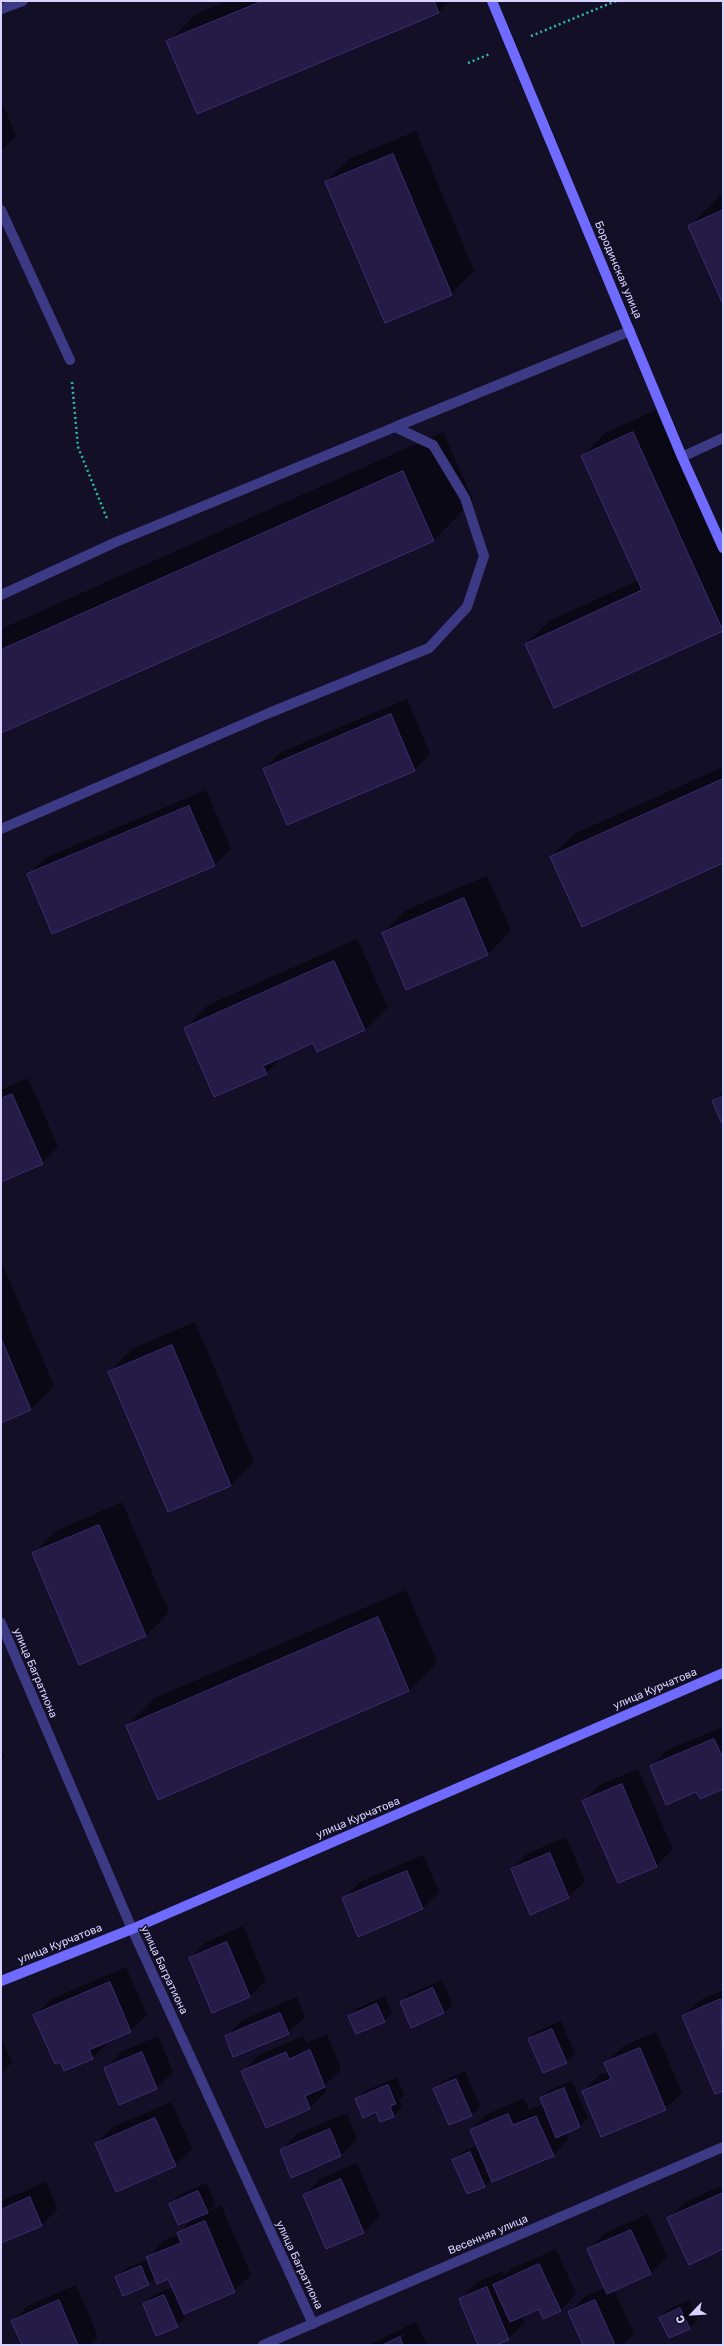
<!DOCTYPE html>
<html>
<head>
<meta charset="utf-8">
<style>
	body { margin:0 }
	#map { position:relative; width:724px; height:2346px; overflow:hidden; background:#130f26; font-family:Rubik,sans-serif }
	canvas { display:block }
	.frame { position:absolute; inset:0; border:2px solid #d9d4ff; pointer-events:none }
	.north { position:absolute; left:672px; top:2294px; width:40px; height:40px; -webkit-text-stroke:3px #130f26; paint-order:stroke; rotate:245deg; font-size:11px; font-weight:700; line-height:16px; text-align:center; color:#d9d4ff }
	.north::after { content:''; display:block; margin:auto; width:14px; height:18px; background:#d9d4ff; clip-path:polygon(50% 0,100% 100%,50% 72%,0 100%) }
</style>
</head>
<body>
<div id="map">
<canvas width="724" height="2346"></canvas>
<div class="frame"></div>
<div class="north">С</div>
</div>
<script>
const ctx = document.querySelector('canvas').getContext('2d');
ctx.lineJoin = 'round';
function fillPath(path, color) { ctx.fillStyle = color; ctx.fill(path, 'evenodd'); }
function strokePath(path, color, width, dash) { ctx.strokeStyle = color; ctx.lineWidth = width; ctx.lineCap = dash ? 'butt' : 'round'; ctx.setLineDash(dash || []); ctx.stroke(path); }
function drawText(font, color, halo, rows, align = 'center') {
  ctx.font = font + ' Rubik,sans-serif'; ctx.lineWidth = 3; ctx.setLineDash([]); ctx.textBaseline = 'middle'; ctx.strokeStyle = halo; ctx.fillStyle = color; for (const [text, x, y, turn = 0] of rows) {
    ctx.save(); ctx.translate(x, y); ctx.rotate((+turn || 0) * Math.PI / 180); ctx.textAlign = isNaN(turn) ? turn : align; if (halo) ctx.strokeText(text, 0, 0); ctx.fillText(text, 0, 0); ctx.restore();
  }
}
const shadow = new Path2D(`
	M226 1H450L439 12 198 112 168 42 196 14Z
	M1 99 16 136 1 151Z
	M416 131 474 271 451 294 326 182 349 159Z
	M723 192V301L689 227Z
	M656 410 723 557V629L555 707 526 644 549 621 639 580 582 456 605 433Z
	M443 432 473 500 434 540 1 732V629Z
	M407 699 430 754 414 770 264 769 281 752Z
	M723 767V862L551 857 574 834Z
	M206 790 231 849 214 865 28 875 45 858Z
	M487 876 511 931 488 954 383 933 406 910Z
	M357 939 388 1007 365 1030 313 1042 284 1055 266 1073 185 1028 208 1005Z
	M28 1078 58 1147 42 1163 1 1181V1090Z
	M723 1091V1124L713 1101Z
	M1 1261 54 1386 31 1409 1 1422Z
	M195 1322 254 1462 231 1485 168 1511 109 1372 132 1349Z
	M122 1502 169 1612 146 1636 33 1554 56 1531Z
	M406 1590 437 1662 409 1691 127 1726 155 1698Z
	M723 1727V1788L697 1790 651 1767 667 1750Z
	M1 1748 5 1757 1 1760Z
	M638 1769 673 1849 656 1866 583 1801 600 1785Z
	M566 1837 585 1881 569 1897 512 1869 528 1853Z
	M423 1855 439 1892 423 1908 343 1899 360 1882Z
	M243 1926 266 1980 250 1996 213 2012 190 1958 206 1942Z
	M126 1967 147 2015 130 2031 109 2042 92 2058 35 2015 51 1999Z
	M442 1980 452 2004 444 2013 401 2002 409 1994Z
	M723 1990V2090L716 2093 683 2016 700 2000Z
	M385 1996 392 2013 384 2021 349 2016 357 2008Z
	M297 1997 305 2017 288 2033 226 2037 242 2020Z
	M561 2021 575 2054 566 2062 529 2039 537 2031Z
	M656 2032 682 2093 665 2109 583 2092 599 2075 609 2071 606 2063 622 2047Z
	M327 2034 341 2070 324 2086 326 2092 309 2108 243 2071 259 2055 303 2036 306 2043Z
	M158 2036 173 2072 157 2088 119 2104 105 2069 121 2052Z
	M1 2037 12 2063 1 2073Z
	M465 2071 480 2106 472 2115 450 2124 435 2089 443 2081Z
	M397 2077 404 2095 399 2100 402 2107 394 2116 381 2121 377 2111 356 2099 365 2091Z
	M572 2081 588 2118 580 2127 566 2132 569 2139 553 2155 492 2179 484 2186 453 2160 462 2152 477 2145 471 2130 487 2114 524 2098 529 2110 543 2104 541 2099 549 2090Z
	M171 2102 192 2149 175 2166 96 2144 113 2127Z
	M347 2113 357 2139 341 2155 292 2176 281 2151 297 2134Z
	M357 2163 380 2216 364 2232 304 2196 320 2179Z
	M46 2182 58 2209 41 2225 1 2242V2203L5 2199Z
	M207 2183 215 2204 208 2211 221 2205 251 2275 234 2291 183 2313 185 2318 177 2326 144 2304 152 2296 173 2287 169 2277H155L149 2284 124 2294 117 2277 125 2269 148 2259 163 2241 178 2235 193 2218 170 2204 178 2195Z
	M723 2185V2248L669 2218 685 2202Z
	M648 2214 667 2257 651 2273 614 2290 634 2334 622 2345H584L569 2313 585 2296 605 2288 588 2250 605 2233Z
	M556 2249 576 2294 560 2311 539 2308 522 2316 525 2322 508 2339 494 2345H479L460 2299 476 2283 503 2271 505 2275 511 2269Z
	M76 2285 98 2337 90 2345H23L12 2321 29 2305Z
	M689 2300 697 2320 689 2328 660 2318 668 2309Z
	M416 2322 427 2345H386L405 2336 404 2334 381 2345H368Z`);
const building = new Path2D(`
	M263 1H434L439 13 197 114 166 41Z
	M393 154 452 295 385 323 325 182Z
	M723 210V302H722L688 226Z
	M633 432 723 631 554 708 525 644 642 590 581 456Z
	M403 471 434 541 1 733V650Z
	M391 714 415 771 287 825 263 769Z
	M723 779V863L582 927 550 857Z
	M189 806 215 866 52 934 27 874Z
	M464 898 488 955 406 990 382 933Z
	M334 961 365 1030 317 1052 313 1043 263 1066 267 1074 214 1097 184 1028Z
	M12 1094 43 1164 1 1182V1099Z
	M723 1096V1126L712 1101Z
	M1 1338 31 1410 1 1423Z
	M172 1345 231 1486 168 1512 108 1372Z
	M99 1525 146 1636 79 1665 32 1553Z
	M378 1617 409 1691 158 1800 126 1726Z
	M714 1739 723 1758V1789L700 1799 696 1792 666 1805 650 1766Z
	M622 1784 657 1867 618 1883 582 1801Z
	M550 1853 569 1898 530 1915 511 1869Z
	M407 1871 423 1909 358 1937 342 1898Z
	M227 1942 250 1997 212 2013 189 1958Z
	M110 1982 131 2032 89 2050 93 2059 64 2071 60 2062 55 2064 33 2015Z
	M433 1988 444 2013 411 2028 400 2002Z
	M721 1999 723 2091 715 2094 682 2016Z
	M377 2004 385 2022 356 2034 348 2016Z
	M280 2013 289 2034 233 2057 225 2036Z
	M552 2029 567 2063 543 2073 528 2039Z
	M640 2048 666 2110 601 2137 582 2091 611 2079 604 2063Z
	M310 2050 325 2087 305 2096 310 2109 266 2128 241 2071 286 2052 289 2059Z
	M142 2052 157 2089 119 2105 104 2068Z
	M456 2079 472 2116 449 2125 433 2089Z
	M388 2085 396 2104 390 2106 394 2117 380 2122 376 2112 363 2118 355 2099Z
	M564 2088 580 2127 556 2138 540 2098Z
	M508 2114 513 2125 536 2116 554 2156 492 2182 470 2130Z
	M155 2118 176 2166 116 2192 95 2144Z
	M330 2129 341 2156 291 2178 280 2150Z
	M470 2152 485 2187 467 2194 452 2160Z
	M341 2179 364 2233 326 2249 303 2195Z
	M198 2191 208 2213 178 2225 169 2204Z
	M723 2193V2249L689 2265 667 2218Z
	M30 2197 42 2226 1 2243V2210Z
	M205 2221 235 2292 184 2314 168 2279 157 2284 146 2257 181 2243 177 2233Z
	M631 2230 651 2274 607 2294 587 2249Z
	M539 2264 561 2311 543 2319 539 2309 510 2322 493 2285Z
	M141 2266 149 2285 123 2296 115 2277Z
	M487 2287 509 2340 496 2345H478L459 2299Z
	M164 2295 178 2327 156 2336 143 2304Z
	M59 2300 78 2345H22L11 2321Z
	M595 2300 615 2345H583L568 2312Z
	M680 2308 690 2329 669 2338 659 2318Z
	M400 2337 403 2345H383Z`);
const path = new Path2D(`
	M531 36 616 1
	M468 63 490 54
	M72 382 78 447 108 521`);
const lane = new Path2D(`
	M1 9 23 1
	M1 210 70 360
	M395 427 630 331
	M682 457 723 438
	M1 595 116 542 395 427 433 445 465 498 484 556 467 607 429 648 269 713 1 829`);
const street = new Path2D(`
	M1 1623 132 1929 313 2324
	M263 2345 723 2147`);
const secondary = new Path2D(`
	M492 1 682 457 723 548
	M1 1981 132 1929 723 1673`);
const streetNames = [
	["Бородинская улица",618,270,67],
	["улица Багратиона",35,1673,67],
	["улица Курчатова",655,1689,-23],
	["улица Курчатова",358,1818,-23],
	["улица Курчатова",60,1944,-22],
	["улица Багратиона",164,1970,65],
	["Весенняя улица",488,2235,-23],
	["улица Багратиона",299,2265,65]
];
fillPath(shadow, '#0007');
fillPath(building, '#241b47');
strokePath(building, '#3b2d73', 1);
strokePath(path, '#2fb8b0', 2.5, [2, 3]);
strokePath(lane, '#3d3a85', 10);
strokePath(street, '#3d3a85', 10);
strokePath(secondary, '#6f6bff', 10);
drawText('11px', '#d9d4ff', '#130f26', streetNames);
</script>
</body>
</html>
